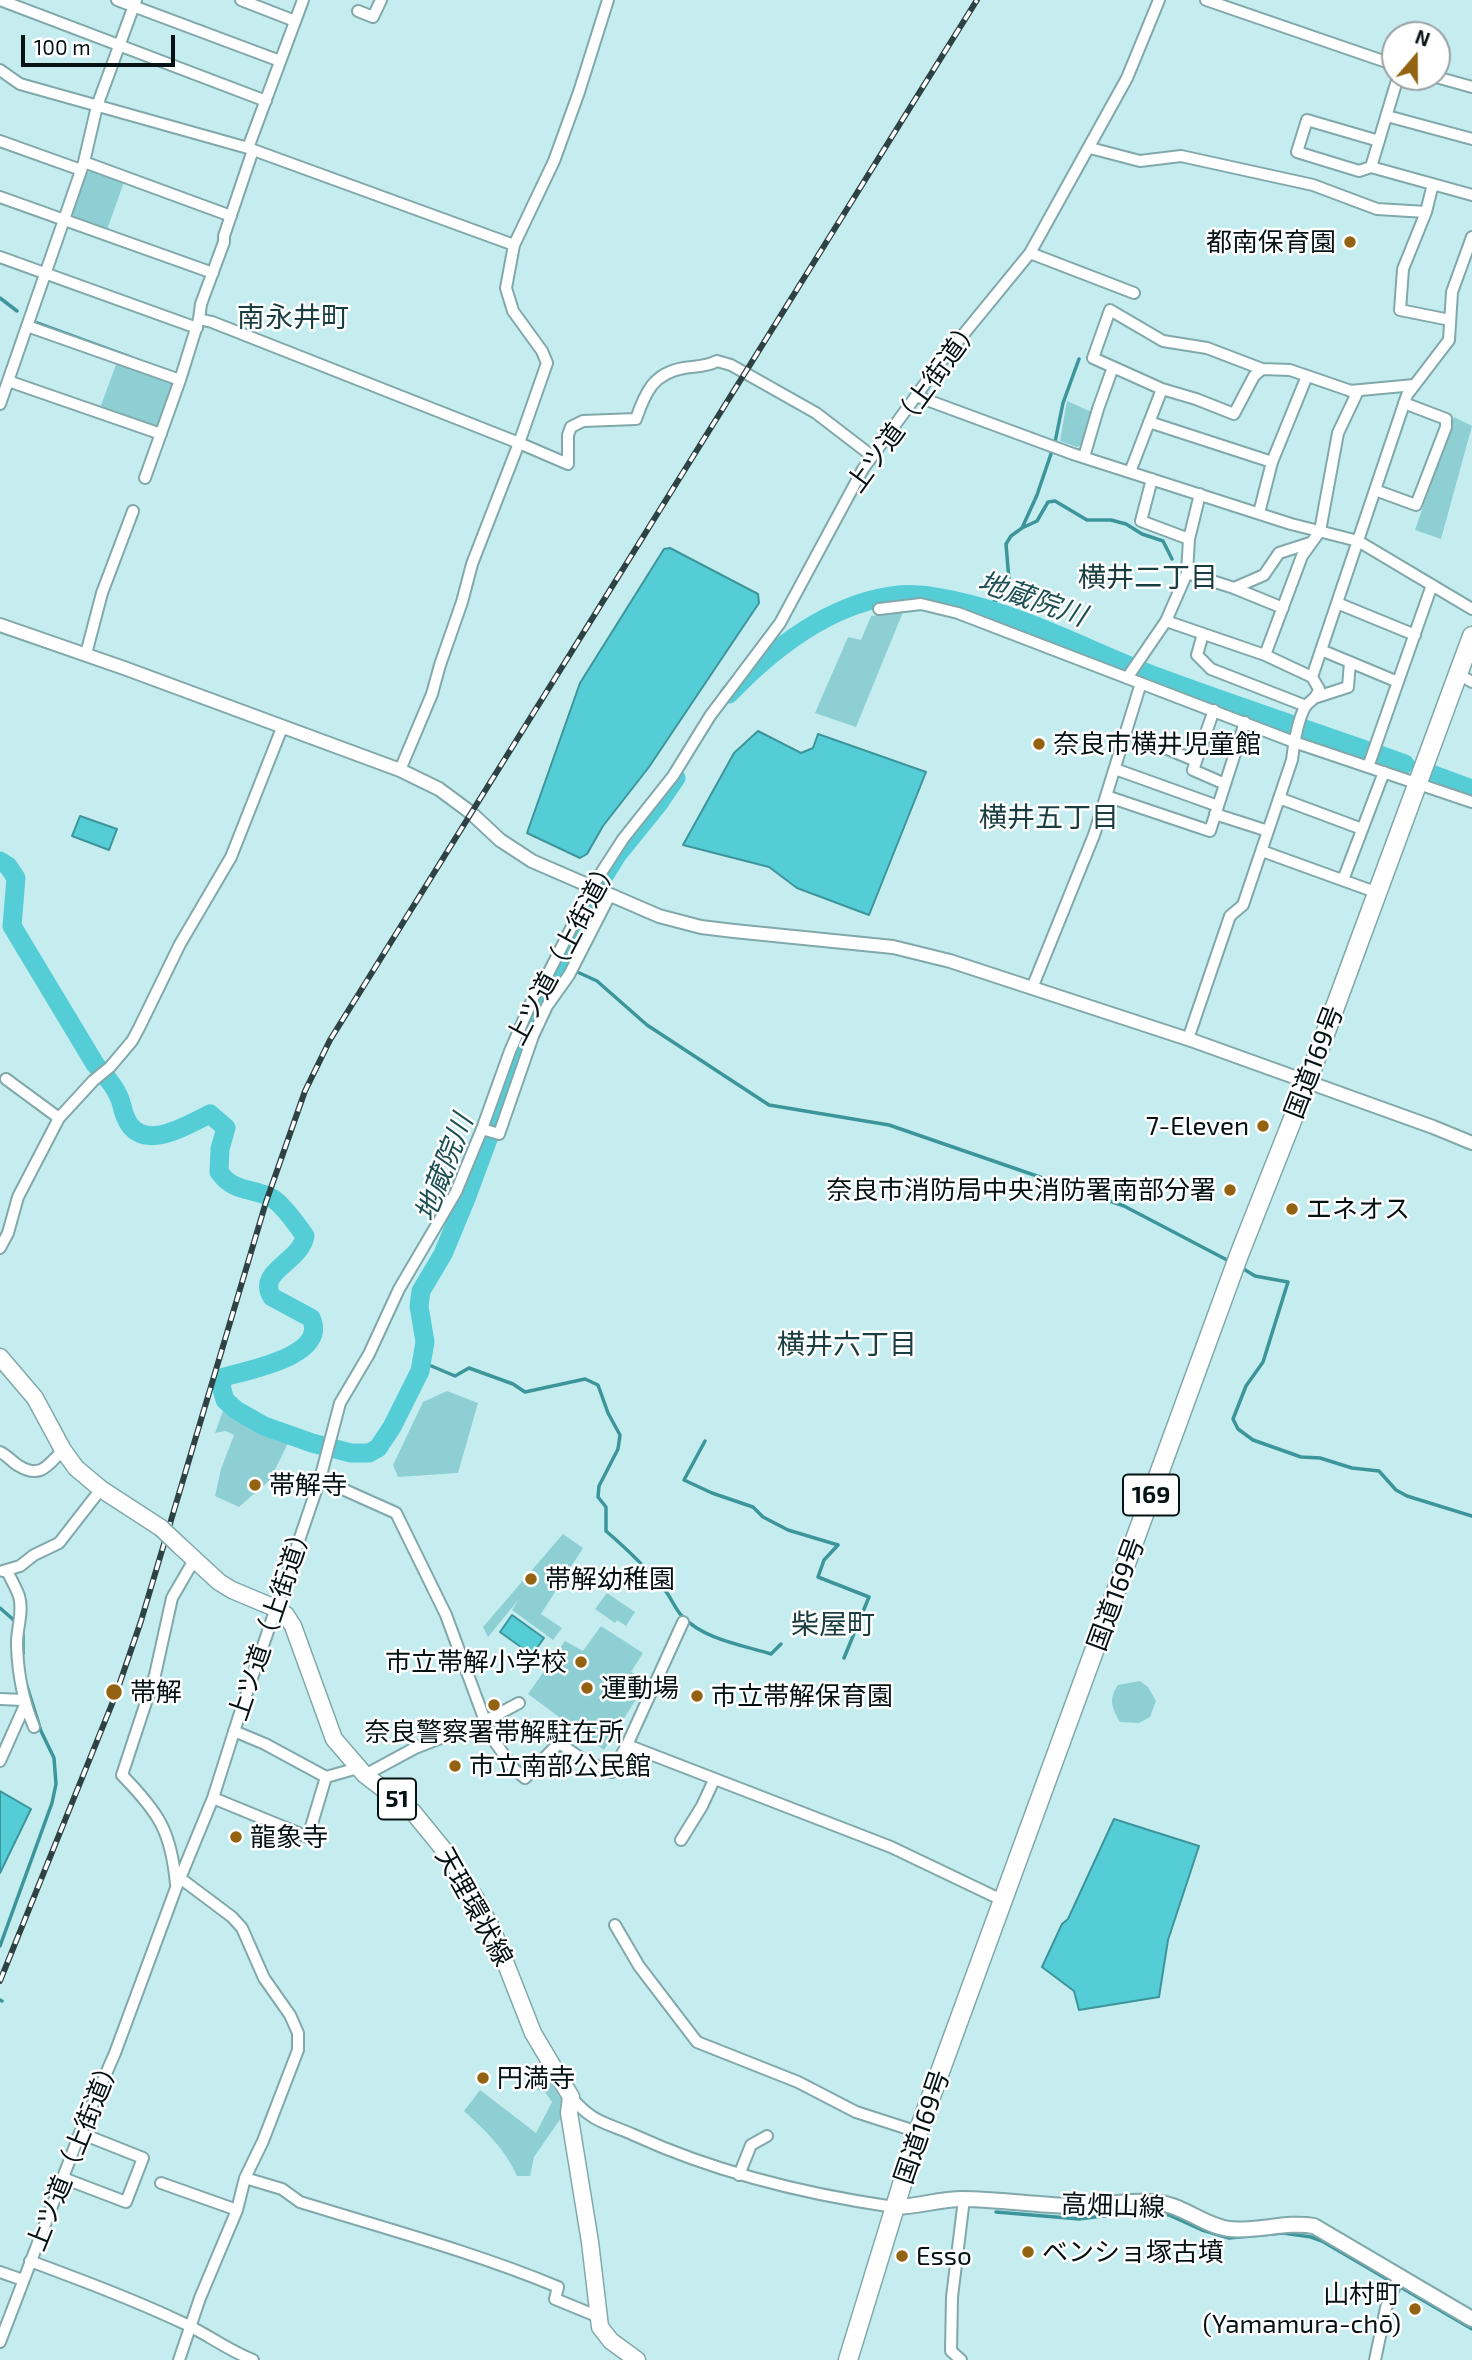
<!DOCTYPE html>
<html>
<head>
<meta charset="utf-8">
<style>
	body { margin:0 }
	#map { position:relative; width:1472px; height:2360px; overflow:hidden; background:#c5edf0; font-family:"Exo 2",sans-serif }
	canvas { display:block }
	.north { position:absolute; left:1381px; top:21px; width:70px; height:70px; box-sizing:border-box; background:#fff; border:2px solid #9ba0a1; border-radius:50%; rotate:20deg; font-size:19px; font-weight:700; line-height:28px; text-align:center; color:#041213 }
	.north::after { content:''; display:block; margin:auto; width:24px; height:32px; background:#936312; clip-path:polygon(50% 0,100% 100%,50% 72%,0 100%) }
	.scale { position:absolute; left:21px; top:35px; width:154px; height:32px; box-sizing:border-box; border:4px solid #041213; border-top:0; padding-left:9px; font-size:21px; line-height:24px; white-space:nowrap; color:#041213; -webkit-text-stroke:5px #fff; paint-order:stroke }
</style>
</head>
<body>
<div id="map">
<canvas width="1472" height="2360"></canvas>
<div class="north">N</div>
<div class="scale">100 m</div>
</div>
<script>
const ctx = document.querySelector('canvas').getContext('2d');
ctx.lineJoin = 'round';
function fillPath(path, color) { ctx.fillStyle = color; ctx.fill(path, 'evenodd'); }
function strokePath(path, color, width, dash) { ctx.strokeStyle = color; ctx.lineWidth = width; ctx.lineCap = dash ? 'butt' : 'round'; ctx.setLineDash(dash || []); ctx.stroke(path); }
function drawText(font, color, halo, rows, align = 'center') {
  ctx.font = font + ' "Exo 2","Noto Sans JP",sans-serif'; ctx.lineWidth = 5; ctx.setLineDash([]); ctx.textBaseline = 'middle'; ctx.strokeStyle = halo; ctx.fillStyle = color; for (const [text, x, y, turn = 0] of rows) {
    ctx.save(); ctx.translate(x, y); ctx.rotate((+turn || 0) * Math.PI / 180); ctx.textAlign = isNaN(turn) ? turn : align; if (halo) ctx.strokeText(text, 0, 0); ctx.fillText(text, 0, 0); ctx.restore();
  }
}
const green = new Path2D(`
	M92 170 124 182 107 230 75 218 71 212 84 174Z
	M117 362 170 381 173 387 160 424 154 427 100 408Z
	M1067 401 1094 413 1086 444 1077 447 1060 441Z
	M1454 417 1472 426 1441 539 1415 530Z
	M903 612 856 727 815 713 848 637 861 640 871 616Z
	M447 1391 478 1403 458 1473 398 1477 393 1465 423 1402Z
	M224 1408 241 1423 289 1441 270 1480 239 1507 215 1496 221 1469 234 1435 226 1431 215 1433Z
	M563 1534 583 1548 541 1614 562 1628 553 1640 512 1610 519 1599 488 1637 483 1627Z
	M607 1593 635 1612 626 1626 617 1620 615 1623 595 1609Z
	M601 1626 643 1653 631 1672 647 1682 604 1750 528 1694 565 1641 583 1651Z
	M1140 1681 1148 1687 1156 1701 1150 1717 1139 1723 1120 1722C1112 1708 1108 1699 1118 1685Z
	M549 2071 564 2093 563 2115 534 2157 530 2176H517C505 2149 486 2131 464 2111L480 2090 536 2133 552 2102 545 2092 537 2090 540 2083Z`);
const water = new Path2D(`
	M670 548 758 594 759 603 649 767 603 826 587 854 580 858 527 833 580 683 664 549Z
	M758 731 801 753 813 748 818 734 926 772 869 915 797 888 769 867 683 845 734 753Z
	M80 816 117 829 109 850 72 836Z
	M512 1615 544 1638 532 1655 500 1632Z
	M0 1791 31 1809 0 1873Z
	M1114 1819 1199 1846 1168 1940 1159 1997 1079 2010 1074 1991 1042 1967 1062 1924 1068 1919Z`);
const stream = new Path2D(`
	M0 298 17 311
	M37 323 130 357
	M1022 528 1037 495 1055 442 1063 403 1079 359
	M986 607 1001 597 1009 580 1006 544 1011 536 1022 528 1037 521 1048 502 1055 501 1087 520H1111L1126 524 1142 534 1163 541 1172 559
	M560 964 597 981 647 1025 769 1105 889 1125 1124 1206 1229 1261
	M1242 1268 1255 1276 1288 1282 1263 1362 1246 1386 1233 1419 1238 1429 1253 1440 1301 1457 1320 1458 1352 1468 1379 1471 1396 1490 1407 1496 1472 1516
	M422 1362 455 1376 469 1368 513 1384 525 1392 585 1379 598 1385 608 1413 620 1435 618 1449 599 1486 598 1497 606 1507V1531C628 1550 649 1570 667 1593 672 1600 676 1610 682 1616 703 1639 742 1645 771 1654L781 1644
	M705 1441 684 1480 712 1493 753 1507 763 1517 788 1530 838 1545 824 1560 818 1577 869 1597 844 1658
	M0 1608 16 1622
	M23 1654V1634
	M0 1946 52 1803 56 1784 54 1758 41 1731 26 1683
	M0 2000 2 2001
	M996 2212 1079 2219 1143 2211 1169 2215 1202 2230 1229 2238 1283 2233 1311 2237 1322 2241 1472 2329`);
const river = new Path2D(`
	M729 694C775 646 832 602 899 595 916 593 935 597 952 600 1024 615 1091 652 1160 678 1241 708 1324 735 1405 764
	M1431 774 1472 789
	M0 861 8 866 16 878 12 926 95 1064C103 1074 113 1083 118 1095 122 1102 122 1109 125 1116 140 1155 185 1126 210 1114L226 1128 220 1149 219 1172C235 1194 252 1187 272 1198 282 1204 298 1226 305 1236 300 1263 256 1271 272 1297L311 1318C329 1356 248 1370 224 1377L221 1386 225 1400 236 1410 264 1426 312 1443 351 1453H369L378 1448 392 1427 420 1371 425 1342 419 1306 421 1291 443 1254 467 1196 494 1123 522 1035 544 991 595 900 604 876 617 855 659 803 676 778`);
const minor = new Path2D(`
	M0 0 266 101
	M117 0 280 61
	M241 0 295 21
	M1206 0 1395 65
	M358 11 373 17 381 0
	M0 70 20 84 248 148 514 245
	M1398 77 1371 167 1472 195
	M1436 77 1472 87
	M1387 116 1472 139
	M0 141 81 170
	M248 148 303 0
	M1090 148 1140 161 1181 156 1313 185 1377 209 1426 212
	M84 162 231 216
	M1371 167 1359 171 1297 152 1307 120 1379 141
	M1433 184 1426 212 1403 269 1400 310 1450 320
	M0 197 213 273
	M1030 253 1134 293
	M0 257 197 328
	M199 319 212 322 519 443 547 363 542 351 513 311 506 288 514 245 554 161 579 92 608 0
	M27 326 180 380
	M8 381 161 434
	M1162 389 1093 358 1110 310 1163 341 1207 348 1262 369
	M1350 391 1414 385
	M916 396 1073 454 1291 524 1358 541 1472 609
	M0 404 84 162 97 106 136 0
	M1149 422 1272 462
	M1084 457 1098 409 1113 367
	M1130 472 1162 389 1196 399 1234 414 1254 376 1262 369 1290 370 1357 393 1338 433 1320 531 1302 556 1265 655
	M145 478 180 380 199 319 201 304 224 242V236L253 150
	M1152 479 1141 521 1189 539
	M1375 490 1416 505 1446 427V419L1404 403
	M1259 513 1272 462 1307 376
	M1187 573 1234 588 1264 575 1279 553 1310 543
	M1234 588 1283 608
	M1337 603 1415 635
	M879 609 921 604 958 613 1294 742 1472 802
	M1166 621 1265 655 1312 677
	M1203 634 1197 655 1211 669 1306 706
	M87 650 102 593 133 511
	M1321 650 1398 682
	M1458 674 1472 682
	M1127 678 1166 621 1187 573 1189 539 1200 494
	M1317 697 1348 687 1350 662
	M1214 710 1193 770 1225 784
	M1160 746 1196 761
	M1368 767 1432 585
	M1115 769 1218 806
	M400 770 432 694 440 665 462 602 472 564 519 443 568 464V435L571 427 583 421 636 419C645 393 653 373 684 368 696 366 706 367 717 361L731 365 816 413 872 456
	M1106 796 1210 831 1245 722
	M1279 798 1362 829
	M1215 814 1268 831
	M1262 851 1378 893
	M1343 880 1384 772
	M1032 988 1094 835 1141 683
	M1188 1039 1230 916 1243 905 1292 760C1294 743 1297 722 1305 707 1310 700 1317 699 1319 689L1312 677 1407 395 1449 340 1452 292 1472 237
	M6 1079 59 1118
	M482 1129 499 1134 533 1036 547 1006 569 975 610 895
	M0 1248 8 1233 18 1197 59 1118 93 1081 110 1067 132 1041 139 1028 180 944 231 857 282 728
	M0 1452C7 1455 12 1462 19 1466 41 1479 48 1465 63 1450
	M320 1479 396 1513 446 1615 485 1721 495 1742 514 1769 525 1778 559 1743 585 1761 612 1772 627 1745 683 1622
	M3 1571 20 1566 34 1555 59 1543 101 1489
	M7 1571C11 1579 16 1588 19 1596 24 1612 16 1630 17 1646 18 1675 23 1701 34 1727
	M0 1699 23 1700
	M234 1731 265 1744 326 1777 358 1768
	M627 1745 891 1847 1004 1901
	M0 1761 25 1705
	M365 1775 415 1748 485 1721 519 1703
	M213 1798 308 1837 326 1777
	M681 1840 702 1806 714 1780
	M176 1884C171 1831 159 1813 122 1775L155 1675 172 1598 194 1560
	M615 1925 639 1966 697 2042 798 2082 856 2112 918 2132
	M571 2097C593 2123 605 2122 634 2135 717 2173 804 2194 894 2207
	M739 2175 751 2145 767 2136
	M63 2178 126 2202 143 2158 80 2133
	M245 2178 282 2189 300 2202C387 2229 474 2252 558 2287L555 2299 599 2317
	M161 2183 237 2210
	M30 2261C81 2280 132 2299 181 2322 206 2333 227 2350 253 2360
	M0 2272 23 2280
	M0 2342 80 2133 115 2053 176 1888 213 1798 239 1716 320 1479 340 1403 369 1354 399 1289 456 1192 482 1129 510 1051 534 996 549 972 592 887 623 839 673 776 710 716 780 623 863 469 940 363 1030 253 1127 78 1159 0
	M179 2360 200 2298 237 2210 245 2178 263 2141 298 2050V2033L290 2015 264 1978 242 1928 232 1917 180 1878
	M961 2360 951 2351 952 2297 964 2199
	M1375 2360 1386 2308 1399 2276`);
const tertiary = new Path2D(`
	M0 625 124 668 400 770 439 789 470 812 500 840 532 861 659 916 701 927 734 931 893 947 950 961 1194 1041 1433 1127 1472 1143`);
const secondary = new Path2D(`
	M894 2207C917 2207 939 2199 962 2199 998 2199 1033 2205 1069 2206 1099 2206 1129 2199 1160 2203 1184 2206 1205 2226 1229 2229 1258 2232 1286 2221 1314 2226L1472 2319`);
const primary = new Path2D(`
	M0 1357 35 1398 63 1450 76 1468 101 1489 161 1528
	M180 1546 219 1582 232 1590 275 1608 286 1615 293 1626 334 1739 365 1775 413 1812 448 1855 476 1899 493 1931 533 2033 571 2097 569 2113 590 2242 600 2327 611 2341 637 2360`);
const trunk = new Path2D(`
	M848 2360 918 2132 1239 1255 1307 1083 1472 636`);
const rail = new Path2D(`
	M0 1981 116 1694 141 1621 266 1202 305 1091 330 1040 977 0`);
const primaryBridge = new Path2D(`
	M161 1528 180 1546`);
const markers = [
	[1350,242,7,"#936312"],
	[1039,744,7,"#936312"],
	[1263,1126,7,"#936312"],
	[1230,1190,7,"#936312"],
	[1292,1209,7,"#936312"],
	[255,1485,7,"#936312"],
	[531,1579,7,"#936312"],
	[581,1662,7,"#936312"],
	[587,1688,7,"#936312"],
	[114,1692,9,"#936312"],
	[697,1696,7,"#936312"],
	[494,1705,7,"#936312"],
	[455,1766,7,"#936312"],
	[236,1837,7,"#936312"],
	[483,2078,7,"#936312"],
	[1028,2252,7,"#936312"],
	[902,2256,7,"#936312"],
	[1415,2309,7,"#936312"]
];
const shields = [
	[1151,1495,56],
	[397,1799,38]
];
const shieldNames = [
	["169",1151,1495],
	["51",397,1799]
];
const poiNames = [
	["都南保育園",1336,242,"right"],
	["奈良市横井児童館",1053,744],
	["7-Eleven",1249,1126,"right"],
	["奈良市消防局中央消防署南部分署",1216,1190,"right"],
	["エネオス",1306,1209],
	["帯解寺",269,1485],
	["帯解幼稚園",545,1579],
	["市立帯解小学校",567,1662,"right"],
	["運動場",601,1688],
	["帯解",130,1692],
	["市立帯解保育園",711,1696],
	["奈良警察署帯解駐在所",494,1732,"center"],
	["市立南部公民館",469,1766],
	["龍象寺",250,1837],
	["円満寺",497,2078],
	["ベンショ塚古墳",1042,2252],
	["Esso",916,2256],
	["山村町",1401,2294,"right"],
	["(Yamamura-chō)",1401,2324,"right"]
];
const streetNames = [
	["上ツ道（上街道）",914,405,-54],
	["上ツ道（上街道）",563,951,-62],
	["国道169号",1314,1062,-69],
	["国道169号",1116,1594,-70],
	["上ツ道（上街道）",271,1621,-71],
	["天理環状線",474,1907,61],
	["国道169号",922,2127,-71],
	["上ツ道（上街道）",74,2153,-68],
	["高畑山線",1113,2206,2]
];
const neighbourhoodNames = [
	["南永井町",293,318],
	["横井二丁目",1148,578],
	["横井五丁目",1049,818],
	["横井六丁目",847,1345],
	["柴屋町",833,1625]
];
const waterNames = [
	["地蔵院川",1032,599,19],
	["地蔵院川",444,1168,-69]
];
fillPath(green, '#8ecfd4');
fillPath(water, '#55cdd6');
strokePath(water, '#3d959c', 2);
strokePath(stream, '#3d959c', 3.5);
strokePath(river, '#55cdd6', 19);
strokePath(minor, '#81a8aa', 14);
strokePath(tertiary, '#81a8aa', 16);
strokePath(secondary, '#81a8aa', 18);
strokePath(primary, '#81a8aa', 19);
strokePath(trunk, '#81a8aa', 21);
strokePath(minor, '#fff', 10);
strokePath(tertiary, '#fff', 12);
strokePath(secondary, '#fff', 14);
strokePath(primary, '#fff', 16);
strokePath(trunk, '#fff', 18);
strokePath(rail, '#2e4243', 6);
strokePath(rail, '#fff', 3.5, [10]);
strokePath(primaryBridge, '#81a8aa', 19, []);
strokePath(primaryBridge, '#fff', 16);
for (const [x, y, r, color] of markers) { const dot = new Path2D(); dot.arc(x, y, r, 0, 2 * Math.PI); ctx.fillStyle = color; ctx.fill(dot); strokePath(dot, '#fff', 2.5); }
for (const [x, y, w] of shields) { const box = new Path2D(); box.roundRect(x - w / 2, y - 20.5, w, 41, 5); ctx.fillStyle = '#fff'; ctx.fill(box); strokePath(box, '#041213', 2); }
drawText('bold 24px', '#041213', null, shieldNames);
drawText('26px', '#041213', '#fff', poiNames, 'left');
drawText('26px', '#041213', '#fff', streetNames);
drawText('28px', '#193d40', '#fff', neighbourhoodNames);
drawText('italic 28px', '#1c5054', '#fff', waterNames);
</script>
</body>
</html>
